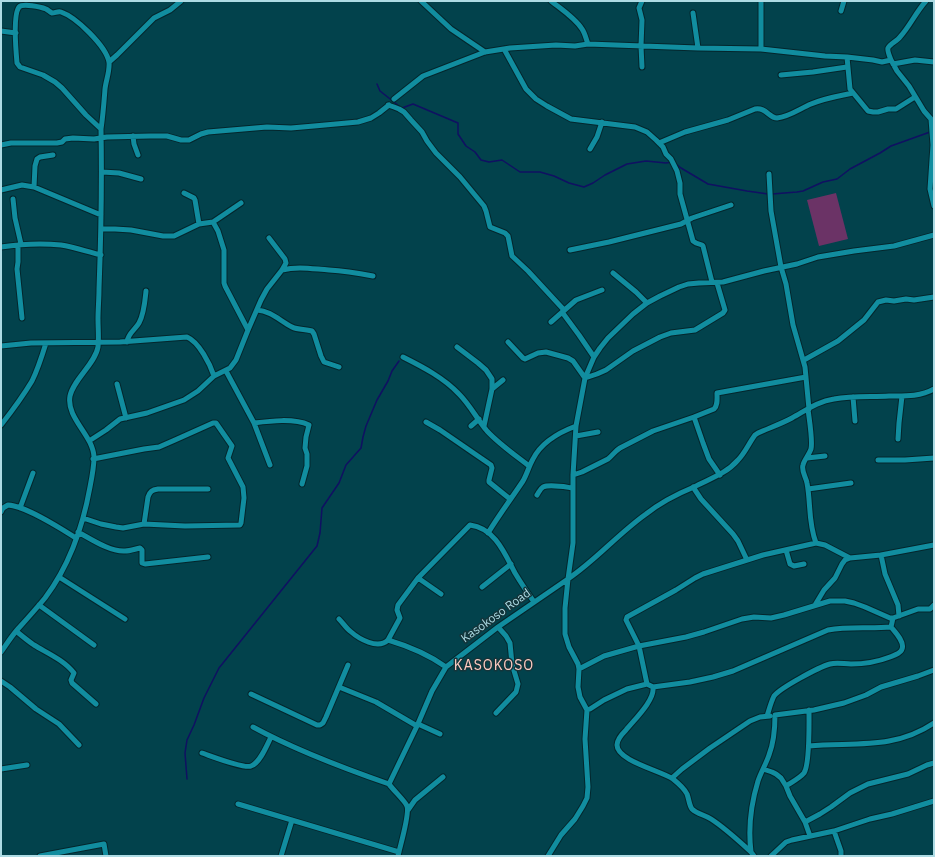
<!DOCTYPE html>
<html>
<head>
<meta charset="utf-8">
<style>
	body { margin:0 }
	#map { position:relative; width:935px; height:857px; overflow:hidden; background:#02424c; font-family:"IBM Plex Sans",sans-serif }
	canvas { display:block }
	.frame { position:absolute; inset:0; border:2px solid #addbe4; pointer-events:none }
</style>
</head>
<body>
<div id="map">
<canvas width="935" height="857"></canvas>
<div class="frame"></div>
</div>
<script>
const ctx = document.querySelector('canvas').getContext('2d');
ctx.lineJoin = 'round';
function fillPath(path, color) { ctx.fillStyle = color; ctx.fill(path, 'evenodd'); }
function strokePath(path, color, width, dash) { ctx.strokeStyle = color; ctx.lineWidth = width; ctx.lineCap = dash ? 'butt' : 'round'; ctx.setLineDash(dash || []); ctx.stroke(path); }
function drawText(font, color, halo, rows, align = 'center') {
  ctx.font = font + ' "IBM Plex Sans",sans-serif'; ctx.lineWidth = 3; ctx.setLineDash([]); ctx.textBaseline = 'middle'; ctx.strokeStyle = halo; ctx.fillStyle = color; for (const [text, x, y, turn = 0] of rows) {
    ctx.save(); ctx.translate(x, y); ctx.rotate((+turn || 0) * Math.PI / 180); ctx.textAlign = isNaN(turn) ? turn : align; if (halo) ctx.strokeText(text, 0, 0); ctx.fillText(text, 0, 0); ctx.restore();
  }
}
const green = new Path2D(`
	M836 193 848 239 819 246 807 200Z`);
const stream = new Path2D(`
	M377 84 380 91 399 106
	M402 108 413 104 458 123V134L466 146 475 152 481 160 489 162 502 160 520 172H540L554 176 569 183 584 187 593 183 605 175 627 164 646 161 666 163 672 162
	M675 163 681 168 708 184 747 191 768 194
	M772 194 797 192 803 191 823 182 837 179 850 169 880 153 891 146 930 132
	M187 779 185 753 187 740 194 725 204 698 219 668 317 546 320 533 322 508 339 483 346 465 361 448 363 437 366 426 377 400 388 381 392 371 399 361`);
const minor = new Path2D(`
	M421 1 451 29 485 52
	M841 11 844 1
	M693 13 698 48
	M1 31 16 33
	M588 44 698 48 761 49 825 56 847 57 850 89 868 111 873 112H878L888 109H896L915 97
	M504 49 526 89 536 99 547 106 571 119 635 127 647 132 656 140 663 147 666 154 671 159 677 171 680 183V194L693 241 696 243 702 245 703 246 712 282
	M761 49V1
	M847 57 873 60 882 62 891 60 897 71 909 86 924 111 931 119 933 145 930 189 934 206
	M891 60C890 57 887 51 888 48 890 44 897 41 900 37 910 26 916 12 926 1
	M109 62 117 55 154 18 170 10 181 1
	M893 64 915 60 934 62
	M642 67 641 46 642 20 639 8 642 1
	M781 75 813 72 847 67
	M394 99 423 76 485 52 510 48 556 45 575 46 588 44C586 39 585 33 582 29 575 18 561 9 551 1
	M388 105 394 107 399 109 404 112 411 120 422 132 427 141 436 153 460 177 484 206 486 211 490 227 505 233 508 236 512 256 528 271 564 310
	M133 136 134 144 138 155
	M659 143 685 132 728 120 755 109C766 107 769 118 777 118 789 117 801 108 811 104 825 98 839 96 853 93
	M1 145 11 143H57L62 142 65 139 73 138 94 139 107 137 150 136H167L181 140H189L201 134 208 132 267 127 291 128 314 126 358 122 371 118 379 113 389 105
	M590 149 597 137 602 122
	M102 172 119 173 141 179
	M769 174 771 211 781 267 786 284 793 325 805 367 809 409
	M34 187 35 166 37 159 40 157 53 155
	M1 190 22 185 34 187 101 215
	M184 193 194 198 195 200 199 224
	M13 199 15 218 21 244
	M213 222 218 231 224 250V283L225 286 248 330
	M101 229H115L131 230 163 236H174L199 224 213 222 241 203
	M18 245V262L17 269 22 318
	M1 247C21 244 41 243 61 245 74 247 88 252 101 255
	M570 250 609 242 681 224 692 218 731 205
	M282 270C298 266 313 269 329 270 345 271 357 273 373 276
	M613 273 636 292 647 303
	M257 310C271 311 280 321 292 327 298 330 305 329 312 331L314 334 321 356 324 362 339 367
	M562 312 579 335 594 357
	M551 322 576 300 602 290
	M127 342C128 333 135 330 139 323 144 314 145 301 146 291
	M508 342 523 358 525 359 538 353 546 352 568 358 573 361 585 378 597 374 606 370 633 351 660 337 671 333 695 330 723 313 725 310 717 283
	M1 346 31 343 120 342 187 337C199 342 210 364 214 376
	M457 347 478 363 486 370 492 379V389L484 426
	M403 357C423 367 444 378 459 394 470 405 477 419 487 431 499 444 515 455 529 466
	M804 360 838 341 864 320 878 302 886 300 894 301 906 299 914 300 934 297
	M226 371 254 423 270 465
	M117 384 126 418
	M492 389 503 380
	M853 397 855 421
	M808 409C809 418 813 441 811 449 809 455 804 460 803 465 801 471 806 477 807 483 811 504 808 522 816 543L825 545 850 558
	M426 422 440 430 491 465 492 468 489 480V482L510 499
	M254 423C270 421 294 418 309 425L306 437 305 448 307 454V466L302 484
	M1 425C12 411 23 396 32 381 38 369 42 356 46 343
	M471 426 479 419
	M576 436 598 432
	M898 439 899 423 902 396
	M89 441 106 430 120 419 147 413 184 400 198 391 214 376 230 368 236 360 248 330 261 300 267 289 282 270 286 263 285 259 269 238
	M807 458 825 456
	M878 460H905L934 458
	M573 475 582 472 608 459C612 456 615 451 620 448L653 431 694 417
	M720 475 709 459 703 443 694 417 714 409C718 405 717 399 717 393L806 377
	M693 487 701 499 733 534 738 541 747 560
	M808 489 851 483
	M537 495C539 492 540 489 543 487 550 484 565 487 573 488
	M20 508 33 473
	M1 512 3 508 8 505C26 506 60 528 76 538
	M83 518 101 524 116 527 123 528 144 524 185 526 240 525 241 523 244 498 243 487 228 458 232 446 216 423H213L175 440 159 447 144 449 93 459
	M144 524 148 497C150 491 152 490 158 489H208
	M78 532C91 539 110 552 125 551 130 551 135 549 140 548L142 550V563L145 564 208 557
	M488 533C499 515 511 499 523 481 527 474 529 466 533 459 541 443 560 432 576 426
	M786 550 790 564 794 566 804 564
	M881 555 885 574 898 605 899 616
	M59 577 125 619
	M418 578 441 594
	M482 587 511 564
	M39 605 94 645
	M815 605 824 590 835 578 842 564 845 560 850 558 881 555 934 545
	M339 619C343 623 346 628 350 631 359 639 378 650 388 640 408 646 428 654 446 667
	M16 631C22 636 28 641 34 645 47 653 64 660 74 673L71 680 72 683 96 704
	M388 640 400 618 397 610 398 605 418 578 470 525C495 528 505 554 515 573 521 583 527 592 534 602
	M1 652C6 645 11 637 17 630 26 620 36 609 45 598 69 566 83 526 90 487 92 477 94 467 94 457 93 435 66 418 70 396 73 380 95 364 98 347 99 338 98 328 98 319 98 309 99 299 99 289 101 236 102 182 101 129L86 115 62 88 55 82 43 75 20 67 17 63C16 52 13 15 19 7 23 3 41 7 46 9 48 10 50 12 52 13 55 13 58 11 61 12 76 17 106 46 109 62 110 71 106 80 105 89 104 102 103 116 101 129
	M579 669 604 656 639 646 686 637 704 632 742 619 754 617 771 618 784 615 830 601H845L854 603 865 607 890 618H893L918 609H930L934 605
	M1 681 10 687 36 709 59 724 79 745
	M647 684 639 646 626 620 627 617 676 590 695 578 703 574 763 555 816 543
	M339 687 376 702 417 726
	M653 687C655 700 635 719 626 730 622 734 617 739 617 745 617 761 662 771 673 779 678 783 684 788 687 794 689 799 689 805 692 809 697 814 705 815 711 819 725 828 739 841 751 852L754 856
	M251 694 317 725H320L323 723 326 717 348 665
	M587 710 590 709 604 700 627 689 647 684 653 687 690 682 713 677 733 671 828 630C849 626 870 629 891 627
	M496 713 516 692 518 684 512 664 510 643 506 636 498 627
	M767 716C769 710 771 702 774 696 780 688 819 667 830 664 837 662 844 664 851 664 865 664 877 662 890 657 895 655 901 653 902 649 905 642 895 632 891 627L893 618
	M418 724 440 734
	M253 727C295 750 343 768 389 784
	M809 746C854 742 894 750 934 723
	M202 753C211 756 244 769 251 766 260 763 267 745 271 737
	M1 769 27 765
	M763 769 772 772 776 774 781 778 786 786 790 796 805 822 810 836
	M672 778 682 769 710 748 750 721 760 717 770 716
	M786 786C792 782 800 778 804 773 810 764 809 723 809 710
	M238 804 399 852
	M408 810 415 800 443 777
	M805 822 820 814 831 807 850 793 868 784 908 774 927 765 934 763
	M834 831 841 851V856
	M751 852C748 828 751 804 758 781 761 772 766 764 769 755 774 742 775 729 775 715L814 710 844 703 866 695 881 687 918 676 934 670
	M40 856 104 844 106 856
	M281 856 292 820
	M398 856C400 846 410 814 407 806 405 801 393 790 389 784L417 726 432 691 446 667 498 627 568 579 573 543V475L576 426 585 378 594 357 600 348 608 338 633 314 647 303 660 296 679 287 688 284 699 283 723 282 764 271 797 264 818 257 854 251 894 246 934 235
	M548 856 561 835 575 819 583 806 587 798 588 787 585 739 587 710 580 697 578 687 579 669 578 664 569 647 565 634V608L568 579C596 560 618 534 646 514 660 503 677 494 694 487 709 479 726 474 738 460 745 453 749 443 755 435L758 433C769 428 781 424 792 418 805 411 818 401 834 399 852 396 871 397 889 396 904 396 920 397 934 389
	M771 856 786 842 792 840 834 831 870 819 892 814 934 801`);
const streetNames = [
	["Kasokoso Road",496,616,-36]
];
const quarterNames = [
	["KASOKOSO",494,666]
];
fillPath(green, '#6b3366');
strokePath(stream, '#101062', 1.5);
strokePath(minor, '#04262c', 7);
strokePath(minor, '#118d9f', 5);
drawText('12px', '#addbe4', '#14353b', streetNames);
ctx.letterSpacing = '1px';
drawText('14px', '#ffccc2', '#14353b', quarterNames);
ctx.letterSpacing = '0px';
</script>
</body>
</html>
